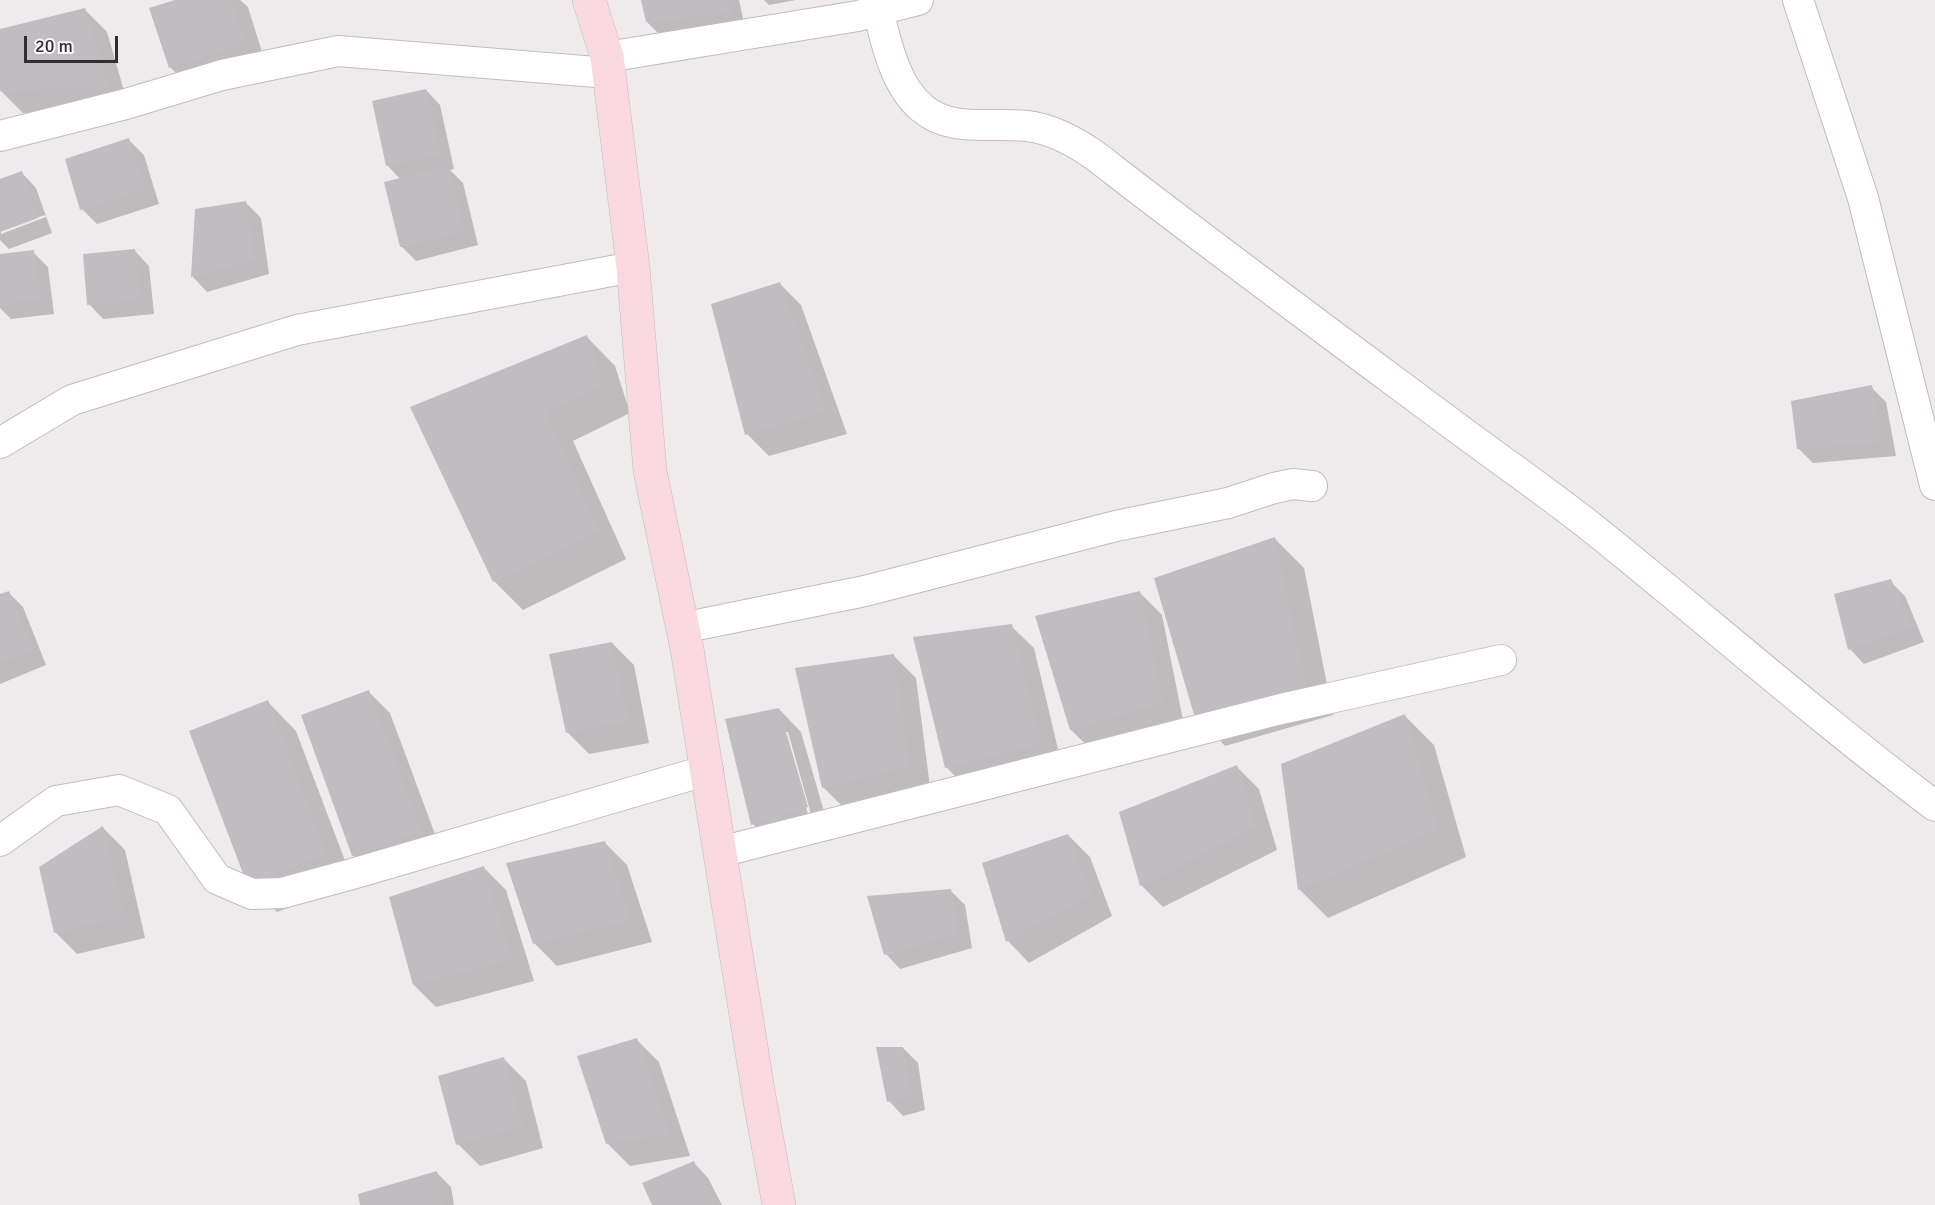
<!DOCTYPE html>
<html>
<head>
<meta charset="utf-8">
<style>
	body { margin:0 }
	#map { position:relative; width:1935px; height:1205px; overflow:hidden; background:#efeaec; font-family:Signika,sans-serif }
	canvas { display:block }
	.scale { position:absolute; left:24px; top:36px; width:94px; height:27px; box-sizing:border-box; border:3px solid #312e2f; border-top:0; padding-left:8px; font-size:18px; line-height:21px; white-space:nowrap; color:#312e2f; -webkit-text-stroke:4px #fdf7fa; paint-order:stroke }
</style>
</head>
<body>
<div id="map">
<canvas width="1935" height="1205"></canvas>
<div class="scale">20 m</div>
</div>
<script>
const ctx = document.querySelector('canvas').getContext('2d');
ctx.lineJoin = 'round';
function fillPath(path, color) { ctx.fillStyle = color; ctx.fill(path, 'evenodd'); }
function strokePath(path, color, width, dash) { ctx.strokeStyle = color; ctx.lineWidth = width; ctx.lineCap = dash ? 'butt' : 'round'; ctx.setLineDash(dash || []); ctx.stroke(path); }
const shadow = new Path2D(`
	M180 0H240L248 7 266 65 192 89 170 67Z
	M643 0H739L745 27 662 37 647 22Z
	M764 0H796L769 5Z
	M85 10 107 32 129 108 23 113 0 90V30Z
	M426 90 440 105 454 169 450 170 463 183 478 245 416 261 401 246V180L387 165Z
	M129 140 144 155 159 204 97 224 82 209Z
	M22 173 36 188 52 233 9 249 0 240V181ZM45 215 46 217 1 234V230Z
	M246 203 261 218 269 274 207 292 193 277 197 210Z
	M135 251 149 266 154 314 103 319 89 304Z
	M33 252 48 267 54 314 11 319 0 308V256Z
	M779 283 801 305 847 434 769 456 747 434Z
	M587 337 615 366 630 413 573 441 626 559 523 610 494 581 412 408Z
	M1871 387 1886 402 1896 456 1813 463 1798 448Z
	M1275 539 1304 568 1333 715 1225 746 1197 717Z
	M1890 581 1905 596 1924 642 1864 664 1850 649Z
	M8 592 23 607 46 665 0 684V596Z
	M1140 593 1162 615 1184 725 1094 752 1071 730 1037 617Z
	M1011 626 1034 648 1062 766 968 789 946 767Z
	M612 643 634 665 649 743 589 754 567 732Z
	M894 656 916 678 930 787 845 809 823 787Z
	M368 691 390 713 442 853 375 878 353 855Z
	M268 702 296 731 353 882 277 912 248 883Z
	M779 709 801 732 829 829 775 846 753 824ZM785 732H788L811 814H808Z
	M1405 716 1434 745 1466 857 1328 918 1300 890 1282 765Z
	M1237 767 1259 789 1277 850 1163 907 1141 885Z
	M103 828 125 850 145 938 77 954 55 932Z
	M1068 835 1090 857 1112 916 1029 963 1008 941 984 864Z
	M605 843 627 865 652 942 557 966 535 944 508 864Z
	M484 868 506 890 534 981 436 1007 414 985Z
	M950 890 965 905 972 948 900 969 886 954Z
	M637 1040 659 1062 690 1156 630 1166 607 1143Z
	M903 1048 918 1063 925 1110 903 1116 889 1101Z
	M504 1059 526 1081 543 1148 480 1166 458 1144Z
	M694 1163 708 1178 722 1205H654Z
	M437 1173 451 1187 454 1205H362Z`);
const building = new Path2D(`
	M175 0H231L245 43 169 68 149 8Z
	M641 0H728L731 13 646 22Z
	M85 8 108 87 0 91V29Z
	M426 89 440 154 386 166 372 101Z
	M129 138 145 189 80 210 65 159Z
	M449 166 464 231 400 247 384 182Z
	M22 171 38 218 0 232V179Z
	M246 201 255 260 191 277 195 209Z
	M135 249 140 300 87 305 83 254Z
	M34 250 40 300 0 304V254Z
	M780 282 826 412 745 435 711 304Z
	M587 335 602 384 545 412 599 530 493 582 410 407Z
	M1872 385 1882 442 1797 449 1791 401Z
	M1275 537 1306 686 1195 718 1154 578Z
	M1891 579 1911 627 1848 650 1834 594Z
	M9 591 33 650 0 663V594Z
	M1140 591 1163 703 1070 730 1035 616Z
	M1012 624 1041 744 945 768 913 637Z
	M612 642 628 721 566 733 549 654Z
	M894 654 909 766 822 788 795 668Z
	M369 690 421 831 352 856 301 715Z
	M268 700 326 854 247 884 189 731Z
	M779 708 808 807 751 825 725 719Z
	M1405 714 1438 829 1298 890 1281 764Z
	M1237 765 1256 827 1140 886 1119 812Z
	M103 826 124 916 54 933 39 867Z
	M1068 834 1091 894 1006 942 982 863Z
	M605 841 631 920 533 944 506 863Z
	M484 866 512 959 413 985 389 897Z
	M951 889 958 933 884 955 867 896Z
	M637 1038 669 1134 606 1144 577 1056Z
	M876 1047H903L911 1096 887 1102Z
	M504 1057 522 1126 456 1145 438 1076Z
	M694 1161 715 1205H652L642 1183Z
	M437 1171 442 1205H360L358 1194Z`);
const street = new Path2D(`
	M1798 0 1863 198 1935 485
	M878 10 918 0
	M607 57 858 16 878 10C886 42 895 86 922 108 953 135 997 120 1034 127 1063 133 1088 149 1111 168 1226 257 1343 343 1460 430 1503 462 1548 493 1591 527 1706 619 1817 717 1935 806
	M0 136 126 104 222 75 338 51 608 73
	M0 443 72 400 297 330 633 267
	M682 628 865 591 1116 526 1228 503 1274 488 1293 484 1312 486
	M0 841 56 801 119 790 168 810 217 879 252 894 282 893 352 874 708 770
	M720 852 1281 709 1501 660`);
const secondary = new Path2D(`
	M589 0 607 57 633 267 650 471 687 649 759 1096 779 1205`);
fillPath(shadow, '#0003');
fillPath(building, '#c0bdc0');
strokePath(street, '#c2bcbf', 32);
strokePath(secondary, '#c2bcbf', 34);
strokePath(street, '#fff', 30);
strokePath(secondary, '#fad8e0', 33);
</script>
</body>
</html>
